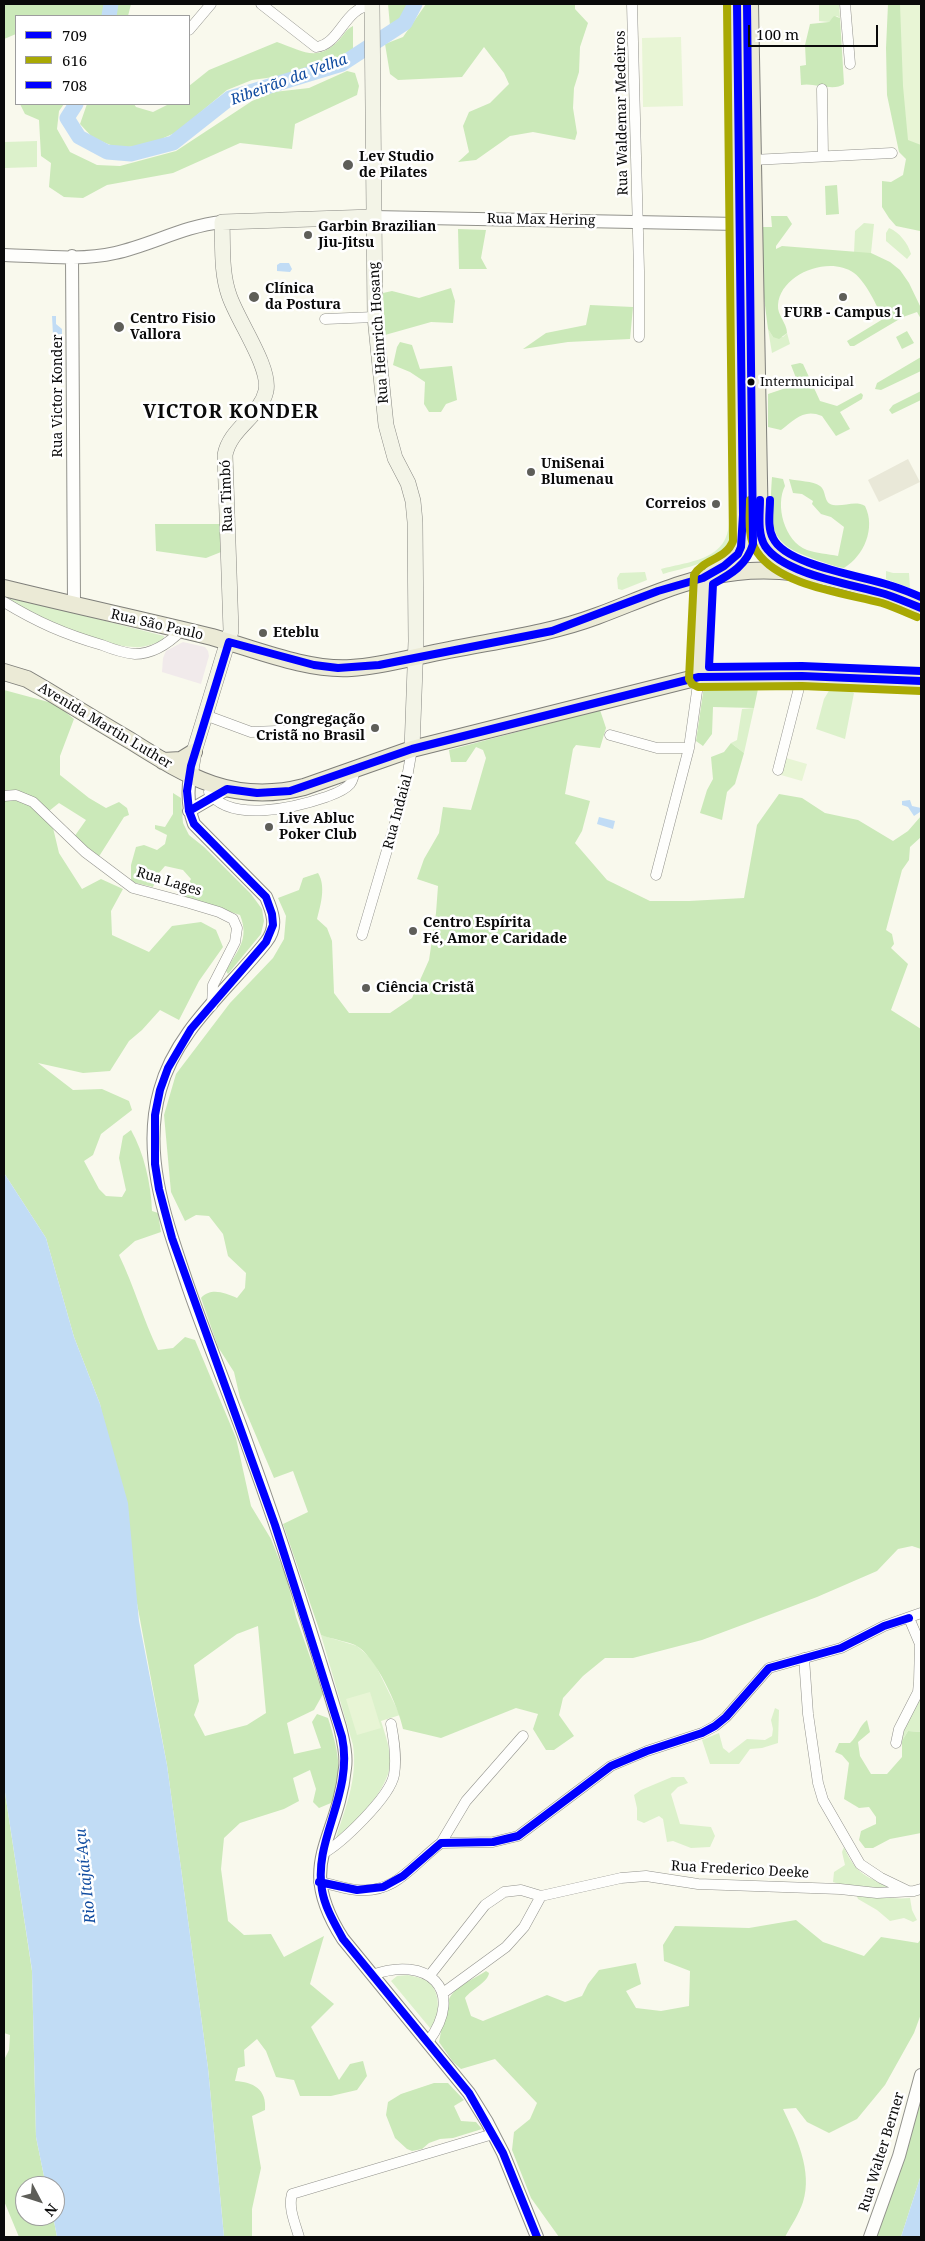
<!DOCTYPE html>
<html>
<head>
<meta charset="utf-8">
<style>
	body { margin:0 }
	#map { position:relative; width:925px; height:2241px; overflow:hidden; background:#f9f9ed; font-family:"Noto Serif",serif }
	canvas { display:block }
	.frame { position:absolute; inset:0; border:5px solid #0a0a0a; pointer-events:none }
	.legend { position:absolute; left:15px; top:15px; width:175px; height:90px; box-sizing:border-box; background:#fff; border:1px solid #9d9d9d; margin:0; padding:6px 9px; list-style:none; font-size:15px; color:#0a0a0a }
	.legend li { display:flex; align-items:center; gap:10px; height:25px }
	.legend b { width:25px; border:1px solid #9d9d9d }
	.north { position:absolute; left:15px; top:2176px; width:50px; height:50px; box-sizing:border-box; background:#fff; border:1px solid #9d9d9d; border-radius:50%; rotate:130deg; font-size:14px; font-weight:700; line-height:20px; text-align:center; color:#0a0a0a }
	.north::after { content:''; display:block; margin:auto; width:18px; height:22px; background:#5e5e59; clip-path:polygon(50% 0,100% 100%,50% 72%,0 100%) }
	.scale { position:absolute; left:748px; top:25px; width:130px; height:22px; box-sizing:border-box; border:2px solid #0a0a0a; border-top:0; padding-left:6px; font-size:15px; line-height:18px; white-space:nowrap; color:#0a0a0a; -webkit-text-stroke:4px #fff; paint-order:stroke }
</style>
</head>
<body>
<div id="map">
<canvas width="925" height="2241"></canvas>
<div class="frame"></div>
<ul class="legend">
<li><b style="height:6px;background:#00f"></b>709</li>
<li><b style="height:6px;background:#a9a904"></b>616</li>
<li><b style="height:6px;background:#00f"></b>708</li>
</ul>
<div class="north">N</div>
<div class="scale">100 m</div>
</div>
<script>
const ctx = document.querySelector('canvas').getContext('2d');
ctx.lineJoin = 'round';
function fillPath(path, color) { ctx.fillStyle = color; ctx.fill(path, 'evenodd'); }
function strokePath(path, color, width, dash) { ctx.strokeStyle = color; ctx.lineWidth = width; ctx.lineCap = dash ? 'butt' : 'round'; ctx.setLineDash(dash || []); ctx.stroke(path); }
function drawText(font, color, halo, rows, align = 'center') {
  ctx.font = font + ' "Noto Serif",serif'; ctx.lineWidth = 5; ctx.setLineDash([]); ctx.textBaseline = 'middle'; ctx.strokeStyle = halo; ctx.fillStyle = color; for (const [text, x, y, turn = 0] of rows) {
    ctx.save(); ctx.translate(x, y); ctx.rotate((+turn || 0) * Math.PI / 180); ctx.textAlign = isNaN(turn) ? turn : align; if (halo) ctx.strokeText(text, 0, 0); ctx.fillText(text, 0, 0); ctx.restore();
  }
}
const industrial = new Path2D(`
	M183 642 205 647 208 651 209 656 201 684 162 672 163 658 166 651Z`);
const green = new Path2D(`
	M819 4H839L840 18 837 16 829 22 819 21Z
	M37 141V167L5 168V142Z
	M864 223 874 224 871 253H854L855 231Z
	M889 228C899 232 908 243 911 254L907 259 886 241V233Z
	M768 329 773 337H783L787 333 790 344 772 353Z
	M729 520H733C734 561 694 565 663 574L661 569C691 561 729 560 729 520Z
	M886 571 893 573H909L910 588 886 579Z
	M645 572 647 580 622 590 618 589 617 578 620 573Z
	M4 595 164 636 163 640C154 644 144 648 134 647 102 646 24 618 4 595Z
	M830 689H846L854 693 845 739 816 729 824 699Z
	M754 708 744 753 731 743 737 740 742 709Z
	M321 1635 357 1646 373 1660 400 1715 381 1721C386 1737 394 1758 388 1774 379 1800 354 1822 335 1841 345 1808 358 1780 353 1745Z
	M921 1687V1732L908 1731 902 1741 903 1725Z
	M775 1708 779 1710 778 1743 762 1748 750 1749 739 1764H710L702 1740 719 1733 723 1748 729 1753 747 1739 765 1740 772 1736 773 1729 771 1720Z
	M672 1777H684L688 1783 678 1787 671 1794 680 1824 711 1827 715 1836 710 1847 691 1848 673 1841 667 1842 663 1819 659 1816 644 1823 637 1820V1808L634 1795 641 1790Z
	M844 1847C853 1869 865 1879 888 1884L889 1887C878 1892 845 1887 833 1882L834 1872 845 1865 842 1852Z
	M856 1894C875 1895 892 1900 910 1898L912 1910 917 1920 913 1922 904 1918 890 1921 877 1910 858 1899Z
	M408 1975C416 1977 424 1978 430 1983 440 1992 441 2020 430 2028L391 1981 397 1976Z`);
const forest = new Path2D(`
	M4 4H106L105 16H16V34L4 39Z
	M116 4H131L128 16H116Z
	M388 4H408L398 23 390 26Z
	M426 4H575V9L588 23 580 47 579 72 574 88 573 108 577 133 575 140 533 132 510 136 476 160 458 162 469 152 463 126 469 112 490 103 509 84 504 73 484 47 462 77 398 80 390 74 385 44 403 37Z
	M888 4H921V231H920L896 226 889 218 882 207V181L891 182 903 175 906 159 899 152 887 95 886 48Z
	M834 16 840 18 844 84C833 92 814 82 801 85L800 66 806 65 805 45 810 24 829 22Z
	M353 26V50L326 64 281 76 252 80 227 90 177 132 148 145 118 148 93 138 80 124 87 104H134L136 107 153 112 169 104H189V86L209 70 277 42C303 51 317 63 339 40 345 34 345 30 353 26Z
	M347 71 355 73 359 86 357 95 295 124 292 149 240 143 173 173 107 185 83 198 64 197 49 187 51 163 41 156 39 120 25 114 20 104H64L59 111 57 129 70 152 97 165 120 166 176 151 252 101 274 92 309 88Z
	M837 185 839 214 826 215 825 186Z
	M771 216H787L792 224 776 246V249L782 246 871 253 890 262 900 270 909 283 921 308V319L917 312 903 317 854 346H850L847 341 883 319C877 306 866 282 854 273 829 255 780 274 778 305 777 315 787 323 787 333L779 339 773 337 768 329 763 290 761 227H772Z
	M458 229 486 230 481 258 487 269H459Z
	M451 288 455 301 453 323 431 322 385 335 383 293 392 291 419 298Z
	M590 305 633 307 630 339 568 342 523 349 546 333 586 325Z
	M907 331 914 343 902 349 896 337Z
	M400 342 412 345 420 369 452 366 457 400 446 404 441 412H429L424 404 425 382 410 372 393 365 397 347Z
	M921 357V371L881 390 875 389 877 383Z
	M800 363 803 364 820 401 837 406 861 393 863 395 862 399 840 412 850 429 836 436 822 416C804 408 794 420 781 430L768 427V394L786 388V381L796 378 791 365Z
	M921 391V400L892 414 889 410 893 405Z
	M772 477 783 479 785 486C775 505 784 541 807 550 816 553 828 554 838 556L844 527 831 517 821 514 812 504 813 501 802 494 793 493 789 479C798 481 813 481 820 486 827 491 823 503 833 505 844 507 855 500 865 506 876 528 864 556 844 568L838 567C777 547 767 545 772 477Z
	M155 524H221V552L206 558 156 551Z
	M704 686 758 689 754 708 713 707 712 734 703 746 696 741Z
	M4 690 56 704 74 719 60 756V775L89 798 106 808 119 802 127 808 129 815 124 817 98 858 74 837 86 820 59 803 49 811 59 853 82 889 101 879 123 889 111 911 112 935 149 952 172 926 201 922 216 930 223 947 199 981 179 1020 160 1010 142 1030 129 1041 110 1071 83 1073 38 1063 73 1090 102 1089 129 1101 132 1110 101 1134 93 1155 84 1161 99 1189 106 1196 122 1197 126 1190 119 1158 123 1136 131 1130C144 1153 151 1184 152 1211L158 1213 161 1232 135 1241 119 1255C134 1286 143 1319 158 1350L173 1348 185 1337 195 1340 236 1438 251 1506 271 1539 287 1579 296 1617 323 1694 314 1710 287 1723 294 1754 321 1748 312 1722 317 1714 328 1718C337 1746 345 1776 331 1803L319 1808 313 1802 316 1789 310 1770 293 1778 299 1801 284 1809 240 1823 224 1838 221 1869 228 1921 244 1935 271 1934 284 1957 324 1936 310 1984 334 2004 311 2027 339 2080 350 2064 363 2061 367 2076 357 2090 331 2096H300L294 2080 276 2077 266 2051 257 2039 244 2050 245 2066 238 2068 235 2081C253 2082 267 2089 265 2110L252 2116 261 2168 252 2209V2237H224L208 2068 167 1765 100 1404 74 1337 46 1238 4 1173ZM258 1626 266 1713 247 1725 205 1736 194 1715 199 1701 194 1665 237 1634Z
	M600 710 606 728 600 748 576 745 573 749 565 794 590 801 582 831 575 843 607 880 650 901H689L744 898 757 825 779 794 802 798 825 813 858 820 893 841 908 831 921 816V837L910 847 909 860 902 870 886 930 892 934 894 944 891 948 908 964 891 1010 921 1029V1549L912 1546 898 1549 877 1571 817 1597 702 1640 633 1658H605L583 1676 563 1698 559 1715 574 1736 554 1750H546L533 1729 538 1714 516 1708 441 1738 403 1729C399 1708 375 1654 355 1645 345 1641 332 1639 321 1635L283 1524 308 1512 293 1471 274 1478 240 1398 234 1372 218 1347 201 1298C211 1287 225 1293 237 1298L245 1288 246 1273 228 1256 223 1234 209 1216 196 1215 185 1221 171 1192 164 1115 176 1074 230 1003 273 958 284 939 286 916 278 898 299 890 303 878 318 873C326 886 321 904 317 919L327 928 332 941 334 993 349 1013H390L412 998 429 960 436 913 438 886 417 879 424 859 439 833 443 807 471 810 486 758 483 750 476 747 466 762H451L449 750Z
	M731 743 744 753 735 784 727 792 722 820 700 813 707 790 713 779 711 757 724 752Z
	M173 793 181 798 183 823 189 835 204 847 251 894 262 909 264 921 261 934 228 974 226 971C237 950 250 940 240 915L182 896 191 879 183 870 165 866 159 873 153 887 131 882V865L136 847 144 845 157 850 165 844 167 835 155 829V825L165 827 173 814Z
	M867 1720 870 1732 858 1742 860 1756 871 1774H887L902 1757V1741L908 1731 921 1732V1833L890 1839 873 1848H865L859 1840 861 1831 876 1824V1817L869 1807 859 1808 844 1799 849 1763 842 1755 835 1752 839 1743H850C858 1736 859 1726 867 1720Z
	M4 1786 32 1971 36 2137 46 2186H25V2216H53L57 2237H19L4 2201V2060L9 2050 10 2035 4 2033Z
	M796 1920 823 1942 864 1956 881 1937 918 1943 921 1939V2014L914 2033 885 2085 857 2119 829 2133 807 2122 796 2108 783 2109C796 2136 813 2171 803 2202 799 2214 791 2226 785 2237H559L531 2198 512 2150 514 2132 530 2119 537 2103 495 2059 461 2069 453 2062 439 2042C442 2029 443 2011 449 1999 455 1986 474 1979 486 1971L489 1973C488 1982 472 1989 465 1998L471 2016 483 2021 547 1995 565 2002 582 1996 588 1984 599 1970 636 1963 641 1984 626 1991 636 2008 661 2011 689 2006 690 1971 664 1961 663 1945 675 1926 749 1928Z
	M434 2083H448L464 2100 454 2106 461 2121 476 2122 482 2129 453 2138 440 2139 429 2143 422 2149 412 2151 407 2149 395 2138 386 2115 388 2102 401 2094Z
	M921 2097V2175L901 2237H875Z`);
const pitch = new Path2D(`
	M900 4H921V145L908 140 903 86Z
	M681 37 683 106 643 107 642 38Z
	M786 758 807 764 802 781 781 775Z
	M370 1692 381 1728 357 1735 346 1699Z`);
const plaza = new Path2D(`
	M908 459 920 482 879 502 868 480Z`);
const water = new Path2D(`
	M280 263H289L292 269 290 272 277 271V265Z
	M52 316H56V324L62 329V334L53 335Z
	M910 800 912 806 921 808 920 812 914 816 908 807 902 805V801Z
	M599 817 615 821 613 829 597 824Z
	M4 1173 46 1238 74 1337 100 1404 128 1503 139 1621 167 1765 208 2068 224 2237H57L53 2216H55V2186H46L36 2137 32 1970 4 1786Z
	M921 2175V2237H901Z`);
const river = new Path2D(`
	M109 16 111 4
	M76 104 67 118 79 137 107 152 131 154 173 143 230 98 342 64 405 23 415 4`);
const minor = new Path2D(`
	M261 4 316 47C340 45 344 7 372 5
	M632 4 639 271V337
	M845 4 850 64
	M189 30 211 4
	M822 89 823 156
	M752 160 892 153
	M325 319 375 317
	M4 602C37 622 64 634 102 645 112 649 124 653 135 654 154 654 169 643 182 630
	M205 715 251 732 303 730
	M610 735 657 748H689
	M778 770 802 676
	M209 792C230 824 297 807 326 797 334 794 344 791 350 784 353 780 354 775 354 770
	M4 796 16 795 33 802 85 852 133 888 189 903 219 912 233 919 237 928 235 942 213 985 212 1006
	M656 875 689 748 699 677
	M362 935 405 789 412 749
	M804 1658 808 1714 818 1783 823 1800 860 1864 881 1878 908 1891
	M896 1743 899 1729 918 1692 919 1682 920 1644 909 1618
	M441 1843 466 1801 523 1736
	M322 1854C341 1844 390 1797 394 1775 397 1758 394 1740 391 1724
	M319 1882C332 1884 345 1889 357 1890 396 1894 413 1864 441 1843L493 1842 518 1836 611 1766 647 1751 702 1733 715 1726 726 1717 769 1668 841 1648 884 1626 921 1613
	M372 1975C427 1955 467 1989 428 2042
	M430 1975 485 1905 504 1892 521 1890 541 1896 621 1878 646 1876 698 1884 840 1889 877 1893 914 1891 921 1889
	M443 1993 506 1947 524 1927 541 1896
	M299 2237C295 2223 288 2208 292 2194L493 2134`);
const tertiary = new Path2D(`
	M373 217 738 224
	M4 255C40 256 80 261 115 253 152 245 183 226 222 222
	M72 256 74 605
	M190 776C187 794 188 808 194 824L266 897C273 913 278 927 266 942 229 989 176 1030 160 1090 141 1156 167 1223 188 1286 208 1344 232 1400 252 1458 284 1547 313 1637 340 1727 343 1740 347 1755 345 1768 338 1842 294 1863 343 1939L469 2093 487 2122 503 2153 537 2237
	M189 811 227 789
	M870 2237 899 2156 921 2075`);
const secondary = new Path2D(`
	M372 4 375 317 386 425 395 458 408 483 413 501 415 522 416 641 412 749
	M190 776 194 752 231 631 225 455C230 428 260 417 266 391 271 367 237 320 229 295 221 272 223 247 222 222L373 217`);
const primary = new Path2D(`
	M750 4 760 533C768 555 781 560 801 570
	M712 573C725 566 739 559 743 543L737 4
	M4 588C73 605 143 620 212 637 255 649 307 671 351 668 384 666 416 656 449 650 499 640 549 634 597 616 643 599 687 577 737 572 800 565 863 584 921 608
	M4 672 27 679 46 690C74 707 102 724 131 741 188 777 234 805 304 787L412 749 699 677 802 676 921 681
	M699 677 703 578
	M163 761 181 760 194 752`);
const bus1 = new Path2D(`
	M760 500C760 514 757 533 765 546 784 575 853 584 885 594 897 598 909 603 921 608
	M189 811 227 789 257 793 290 791 412 749 699 677 802 676 921 681
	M319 1882 357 1890 383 1887 403 1876 441 1843 493 1842 518 1836 611 1766 647 1751 702 1733 715 1726 726 1717 769 1668 841 1648 884 1626 909 1618
	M537 2237 503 2153 469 2093 343 1939C335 1924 325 1908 322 1890 313 1839 354 1794 342 1737L275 1525 172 1238 159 1189 155 1164V1115L160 1090 168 1068 191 1029 266 942 273 925 272 914 266 897 194 824 189 811 187 791 191 766 229 642 314 665 338 668 379 665 552 631 658 591 703 578 724 566 738 554 741 547 743 515 737 4`);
const bus2 = new Path2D(`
	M727 4 733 541C726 560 703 559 694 575L689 679 692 684 698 687 802 686 921 691
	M750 500C750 517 747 537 757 552 780 586 845 593 882 603 894 607 905 612 917 617`);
const bus3 = new Path2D(`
	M747 4 753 544C747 565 731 574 713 584L709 667 802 666 921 671
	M770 500C770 512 767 527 773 538 785 565 862 576 889 585 900 588 911 593 921 597`);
const markers = [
	[348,165,6,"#5e5e59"],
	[308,235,5,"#5e5e59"],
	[254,297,6,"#5e5e59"],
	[843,297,5,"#5e5e59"],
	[119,327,6,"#5e5e59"],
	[751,382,4.5,"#0a0a0a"],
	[531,472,5,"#5e5e59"],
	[716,504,5,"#5e5e59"],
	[263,633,5,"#5e5e59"],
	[375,728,5,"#5e5e59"],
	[269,827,5,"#5e5e59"],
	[413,931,5,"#5e5e59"],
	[366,988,5,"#5e5e59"]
];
const busNames = [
	["Intermunicipal",760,382]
];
const streetNames = [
	["Rua Waldemar Medeiros",622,113,-91],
	["Rua Max Hering",541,220,1],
	["Rua Heinrich Hosang",379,333,-94],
	["Rua Victor Konder",58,396,-90],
	["Rua Timbó",227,496,-92],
	["Rua São Paulo",157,625,13],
	["Avenida Martin Luther",105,726,31],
	["Rua Indaial",398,812,-75],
	["Rua Lages",169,882,17],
	["Rua Frederico Deeke",740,1870,3],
	["Rua Walter Berner",882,2152,-73]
];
const poiNames = [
	["Lev Studio",359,157],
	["de Pilates",359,173],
	["Garbin Brazilian",318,227],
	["Jiu-Jitsu",318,243],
	["Clínica",265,289],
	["da Postura",265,305],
	["FURB - Campus 1",843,313,"center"],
	["Centro Fisio",130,319],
	["Vallora",130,335],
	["UniSenai",541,464],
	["Blumenau",541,480],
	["Correios",706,504,"right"],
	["Eteblu",273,633],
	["Congregação",365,720,"right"],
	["Cristã no Brasil",365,736,"right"],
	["Live Abluc",279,819],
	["Poker Club",279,835],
	["Centro Espírita",423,923],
	["Fé, Amor e Caridade",423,939],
	["Ciência Cristã",376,988]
];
const waterNames = [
	["Ribeirão da Velha",289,80,-20],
	["Rio Itajaí-Açu",86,1876,-96]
];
const districtNames = [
	["VICTOR KONDER",231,413]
];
fillPath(industrial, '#f1eaeb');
fillPath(green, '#dcf1cb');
fillPath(forest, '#cbe9b9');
fillPath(pitch, '#e8f5d5');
fillPath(plaza, '#e9e8d8');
fillPath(water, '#c1dcf5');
strokePath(river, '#c1dcf5', 15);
strokePath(minor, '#92928c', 11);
strokePath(tertiary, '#92928c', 14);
strokePath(secondary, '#888883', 16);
strokePath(primary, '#7f7f7a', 18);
strokePath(minor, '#fefefc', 10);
strokePath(tertiary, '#fefefc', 12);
strokePath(secondary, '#f3f4e7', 15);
strokePath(primary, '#ebead6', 16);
strokePath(bus1, '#00f', 8);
strokePath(bus2, '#a9a904', 8);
strokePath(bus3, '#00f', 8);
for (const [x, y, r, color] of markers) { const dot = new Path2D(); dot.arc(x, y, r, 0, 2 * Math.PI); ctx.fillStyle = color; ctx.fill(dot); strokePath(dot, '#fff', 2); }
drawText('13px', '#0a0a0a', '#fff', busNames, 'left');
drawText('14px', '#0a0a0a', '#fff', streetNames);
drawText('bold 14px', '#0a0a0a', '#fff', poiNames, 'left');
drawText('italic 15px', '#0f4ba0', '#fff', waterNames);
ctx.letterSpacing = '1px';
drawText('bold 19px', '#0a0a0a', '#fff', districtNames);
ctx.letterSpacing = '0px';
</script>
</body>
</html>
